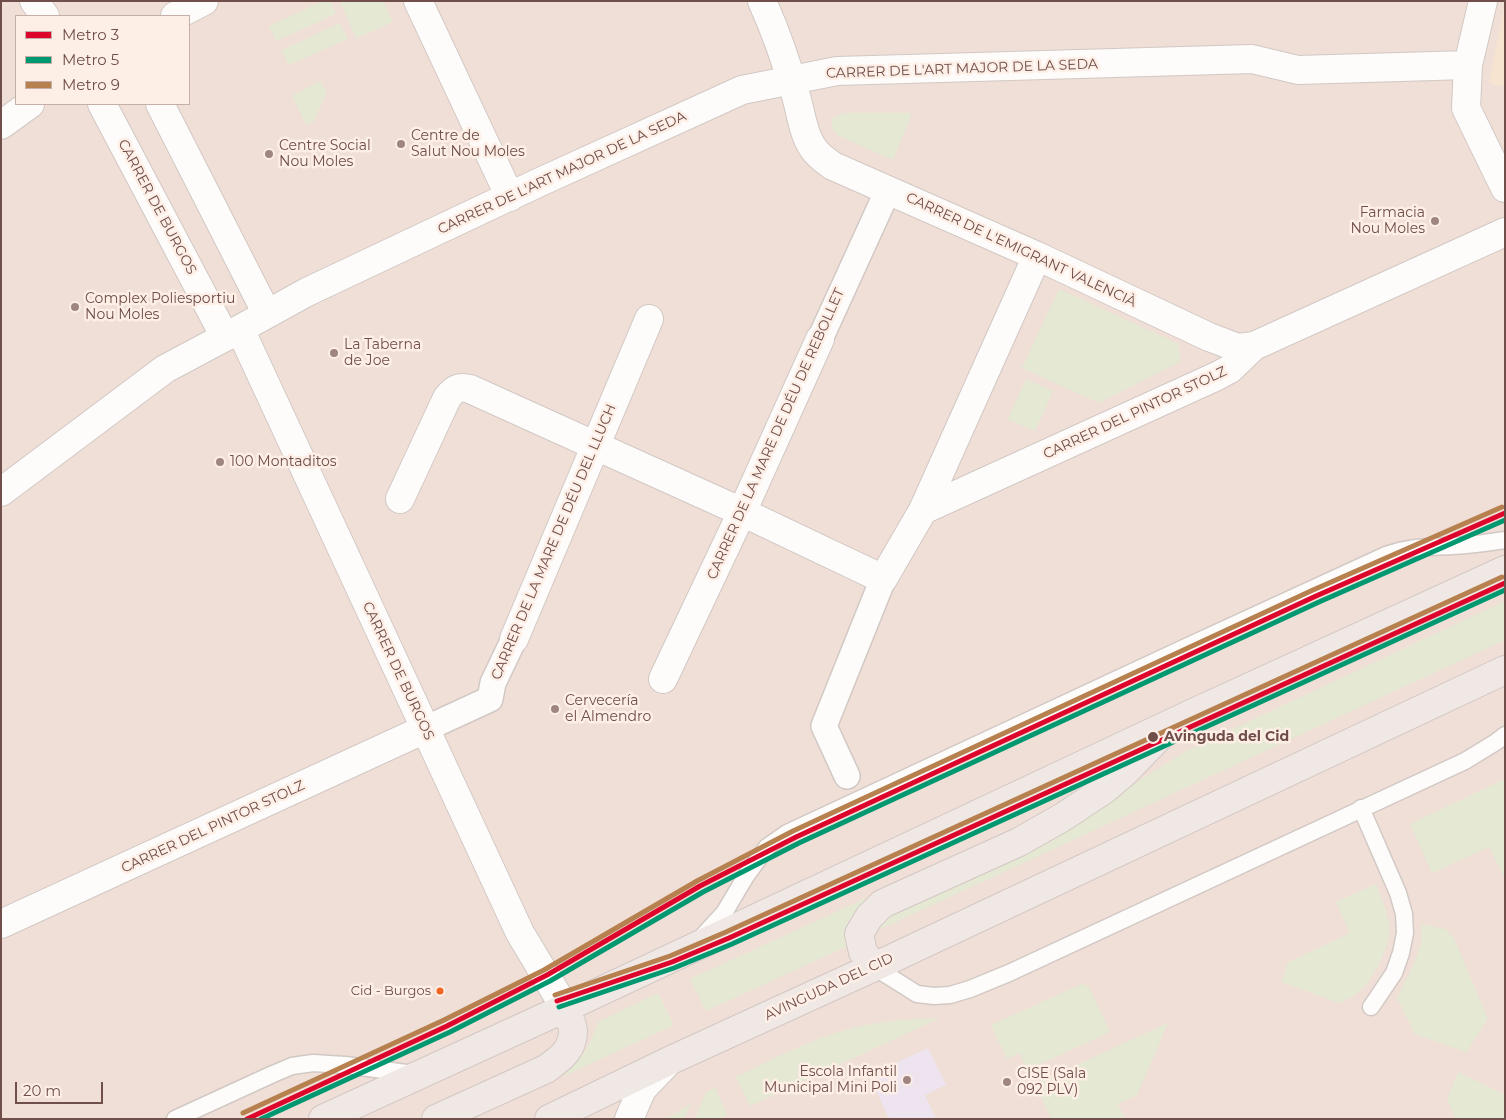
<!DOCTYPE html>
<html>
<head>
<meta charset="utf-8">
<style>
	body { margin:0 }
	#map { position:relative; width:1506px; height:1120px; overflow:hidden; background:#f4ebe7; font-family:Montserrat,sans-serif }
	canvas { display:block }
	.frame { position:absolute; inset:0; border:2px solid #704e4a; pointer-events:none }
	.legend { position:absolute; left:15px; top:15px; width:175px; height:90px; box-sizing:border-box; background:#feefe6; border:1px solid #c5afa8; margin:0; padding:6px 9px; list-style:none; font-size:15px; color:#704e4a }
	.legend li { display:flex; align-items:center; gap:10px; height:25px }
	.legend b { width:25px; border:1px solid #c5afa8 }
	.scale { position:absolute; left:15px; top:1082px; width:88px; height:22px; box-sizing:border-box; border:2px solid #704e4a; border-top:0; padding-left:6px; font-size:15px; line-height:18px; white-space:nowrap; color:#704e4a; -webkit-text-stroke:4px #feefe6; paint-order:stroke }
</style>
</head>
<body>
<div id="map">
<canvas width="1506" height="1120"></canvas>
<div class="frame"></div>
<ul class="legend">
<li><b style="height:6px;background:#dd052b"></b>Metro 3</li>
<li><b style="height:6px;background:#009870"></b>Metro 5</li>
<li><b style="height:6px;background:#b7814f"></b>Metro 9</li>
</ul>
<div class="scale">20 m</div>
</div>
<script>
const ctx = document.querySelector('canvas').getContext('2d');
ctx.lineJoin = 'round';
function fillPath(path, color) { ctx.fillStyle = color; ctx.fill(path, 'evenodd'); }
function strokePath(path, color, width, dash) { ctx.strokeStyle = color; ctx.lineWidth = width; ctx.lineCap = dash ? 'butt' : 'round'; ctx.setLineDash(dash || []); ctx.stroke(path); }
function drawText(font, color, halo, rows, align = 'center') {
  ctx.font = font + ' Montserrat,sans-serif'; ctx.lineWidth = 5; ctx.setLineDash([]); ctx.textBaseline = 'middle'; ctx.strokeStyle = halo; ctx.fillStyle = color; for (const [text, x, y, turn = 0] of rows) {
    ctx.save(); ctx.translate(x, y); ctx.rotate((+turn || 0) * Math.PI / 180); ctx.textAlign = isNaN(turn) ? turn : align; if (halo) ctx.strokeText(text, 0, 0); ctx.fillText(text, 0, 0); ctx.restore();
  }
}
const residential = new Path2D(`
	M1 1H1505V1119H1ZM16 16H189V104H16Z`);
const education = new Path2D(`
	M928 1048 946 1085 925 1095 936 1119H889L869 1075Z`);
const green = new Path2D(`
	M323 1H330L336 14 276 41 269 26Z
	M340 1H383L393 22 356 38Z
	M340 23 348 39 288 65 282 50Z
	M320 81 327 92 314 121 306 125 292 96Z
	M843 113H912L893 160 837 135 832 128V119Z
	M1059 289 1179 344 1180 362 1099 403 1022 368Z
	M1026 379 1053 391 1035 431 1008 419Z
	M1505 601V640L870 934 874 922 1123 791 1186 751Z
	M1505 779V879L1489 847 1432 873 1410 824Z
	M1376 884C1382 899 1390 916 1389 933 1387 953 1371 985 1353 996 1349 999 1343 1001 1339 1003L1282 982 1287 963 1350 933 1336 902Z
	M877 893 852 944 706 1011 690 979Z
	M1421 924 1445 929 1454 938 1488 1019 1466 1052 1415 1034 1397 998 1416 959 1421 943Z
	M1082 984 1089 987 1110 1032 1027 1070 1020 1053 1007 1059 991 1025Z
	M658 993 674 1025 564 1076V1071C584 1059 591 1043 598 1022Z
	M940 1018 750 1106 736 1077C773 1059 809 1040 849 1029 878 1021 909 1019 940 1018Z
	M1168 1023 1137 1095 1118 1104 1125 1119H1051L1035 1084Z
	M1458 1072 1505 1095V1119H1456L1447 1099Z
	M715 1088 727 1115 720 1119H695L706 1092Z
	M691 1103 684 1119H667Z`);
const sand = new Path2D(`
	M1505 3V85L1496 86 1489 82Z`);
const service = new Path2D(`
	M1361 808 1398 893 1404 914 1405 933 1401 953 1394 973 1371 1007
	M701 938 724 913 746 876 767 847 787 833 1188 646 1386 555C1416 544 1436 548 1466 545 1479 544 1492 542 1505 540
	M874 967 917 994 934 996 950 995 970 989 1009 973 1465 761 1496 742 1505 735
	M175 1119 273 1074 292 1066 313 1063 345 1065 414 1074`);
const pedestrian = new Path2D(`
	M820 339 888 190
	M425 729 490 699 493 683 514 639
	M847 776 824 726 883 579`);
const minor = new Path2D(`
	M34 1 45 16
	M418 1 510 197
	M762 1C776 32 787 64 796 96 801 113 803 134 813 148 818 156 826 161 833 166L1037 256 1209 337 1238 348 1254 346
	M1483 1 1468 65 1466 108 1505 188
	M175 16 204 1
	M102 104 225 337
	M160 104 267 314
	M1 125 30 104
	M240 329 520 933 565 1008
	M1 492 165 369 240 329 307 292 540 182 742 90 837 71 1252 59 1298 70 1468 65
	M400 499 447 398C454 389 459 386 470 389L742 512 883 579 923 510 1037 256
	M923 510 1217 376 1230 369 1254 346 1505 232
	M514 639 649 319
	M663 679 742 512 820 339
	M1 924 425 729`);
const tertiary = new Path2D(`
	M629 1119 642 1089 667 1063`);
const primary = new Path2D(`
	M874 967 863 952 859 934 869 917 882 904 1019 842 1063 817 1105 789 1126 771 1161 735
	M323 1119 565 1008 1191 714 1505 570
	M436 1119 546 1069C560 1059 573 1050 573 1031 573 1024 567 1015 565 1008
	M549 1119 669 1061 874 967 1505 670`);
const metro1 = new Path2D(`
	M557 1001 672 962 729 938 1505 583
	M247 1119 447 1026 547 975 700 886 796 837 1316 596 1505 513`);
const metro2 = new Path2D(`
	M559 1007 674 968 732 944 1505 590
	M261 1119 450 1032 550 981 703 892 799 843 1319 602 1505 520`);
const metro3 = new Path2D(`
	M555 995 670 956 726 932 1502 577
	M243 1113 444 1020 544 970 697 881 793 831 1313 590 1502 507`);
const markers = [
	[401,144,5,"#9e8581"],
	[269,154,5,"#9e8581"],
	[1435,221,5,"#9e8581"],
	[75,307,5,"#9e8581"],
	[334,353,5,"#9e8581"],
	[220,462,5,"#9e8581"],
	[555,709,5,"#9e8581"],
	[1153,737,6,"#704e4a"],
	[440,991,4.5,"#f26522"],
	[907,1080,5,"#9e8581"],
	[1007,1082,5,"#9e8581"]
];
const busNames = [
	["Cid - Burgos",431,991]
];
const streetNames = [
	["CARRER DE L'ART MAJOR DE LA SEDA",962,69,-2],
	["CARRER DE L'ART MAJOR DE LA SEDA",562,173,-25],
	["CARRER DE BURGOS",157,207,62],
	["CARRER DE L'EMIGRANT VALENCIÀ",1021,250,25],
	["CARRER DEL PINTOR STOLZ",1135,413,-25],
	["CARRER DE LA MARE DE DÉU DE REBOLLET",776,434,-66],
	["CARRER DE LA MARE DE DÉU DEL LLUCH",554,542,-67],
	["CARRER DE BURGOS",398,671,65],
	["CARRER DEL PINTOR STOLZ",213,827,-25],
	["AVINGUDA DEL CID",829,987,-25]
];
const poiNames = [
	["Centre de",411,136],
	["Salut Nou Moles",411,152],
	["Centre Social",279,146],
	["Nou Moles",279,162],
	["Farmacia",1425,213,"right"],
	["Nou Moles",1425,229,"right"],
	["Complex Poliesportiu",85,299],
	["Nou Moles",85,315],
	["La Taberna",344,345],
	["de Joe",344,361],
	["100 Montaditos",230,462],
	["Cervecería",565,701],
	["el Almendro",565,717],
	["Escola Infantil",897,1072,"right"],
	["Municipal Mini Poli",897,1088,"right"],
	["CISE (Sala",1017,1074],
	["092 PLV)",1017,1090]
];
const stopNames = [
	["Avinguda del Cid",1164,737]
];
fillPath(residential, '#efdfd7');
fillPath(education, '#ede4ef');
fillPath(green, '#e5e8d2');
fillPath(sand, '#f6e3d0');
strokePath(service, '#d2c8c4', 19);
strokePath(pedestrian, '#d2c8c4', 28);
strokePath(minor, '#d2c8c4', 30);
strokePath(tertiary, '#d2c8c4', 30);
strokePath(primary, '#d3c7c4', 30);
strokePath(service, '#fdfcfb', 16);
strokePath(pedestrian, '#fdfcfb', 25);
strokePath(minor, '#fdfcfb', 28);
strokePath(tertiary, '#fdfcfb', 28);
strokePath(primary, '#f0e8e4', 28);
strokePath(metro1, '#dd052b', 5);
strokePath(metro2, '#009870', 5);
strokePath(metro3, '#b7814f', 5);
for (const [x, y, r, color] of markers) { const dot = new Path2D(); dot.arc(x, y, r, 0, 2 * Math.PI); ctx.fillStyle = color; ctx.fill(dot); strokePath(dot, '#feefe6', 2); }
drawText('13px', '#704e4a', '#feefe6', busNames, 'right');
drawText('14px', '#704e4a', '#feefe6', streetNames);
drawText('14px', '#704e4a', '#feefe6', poiNames, 'left');
drawText('bold 14px', '#704e4a', '#feefe6', stopNames, 'left');
</script>
</body>
</html>
